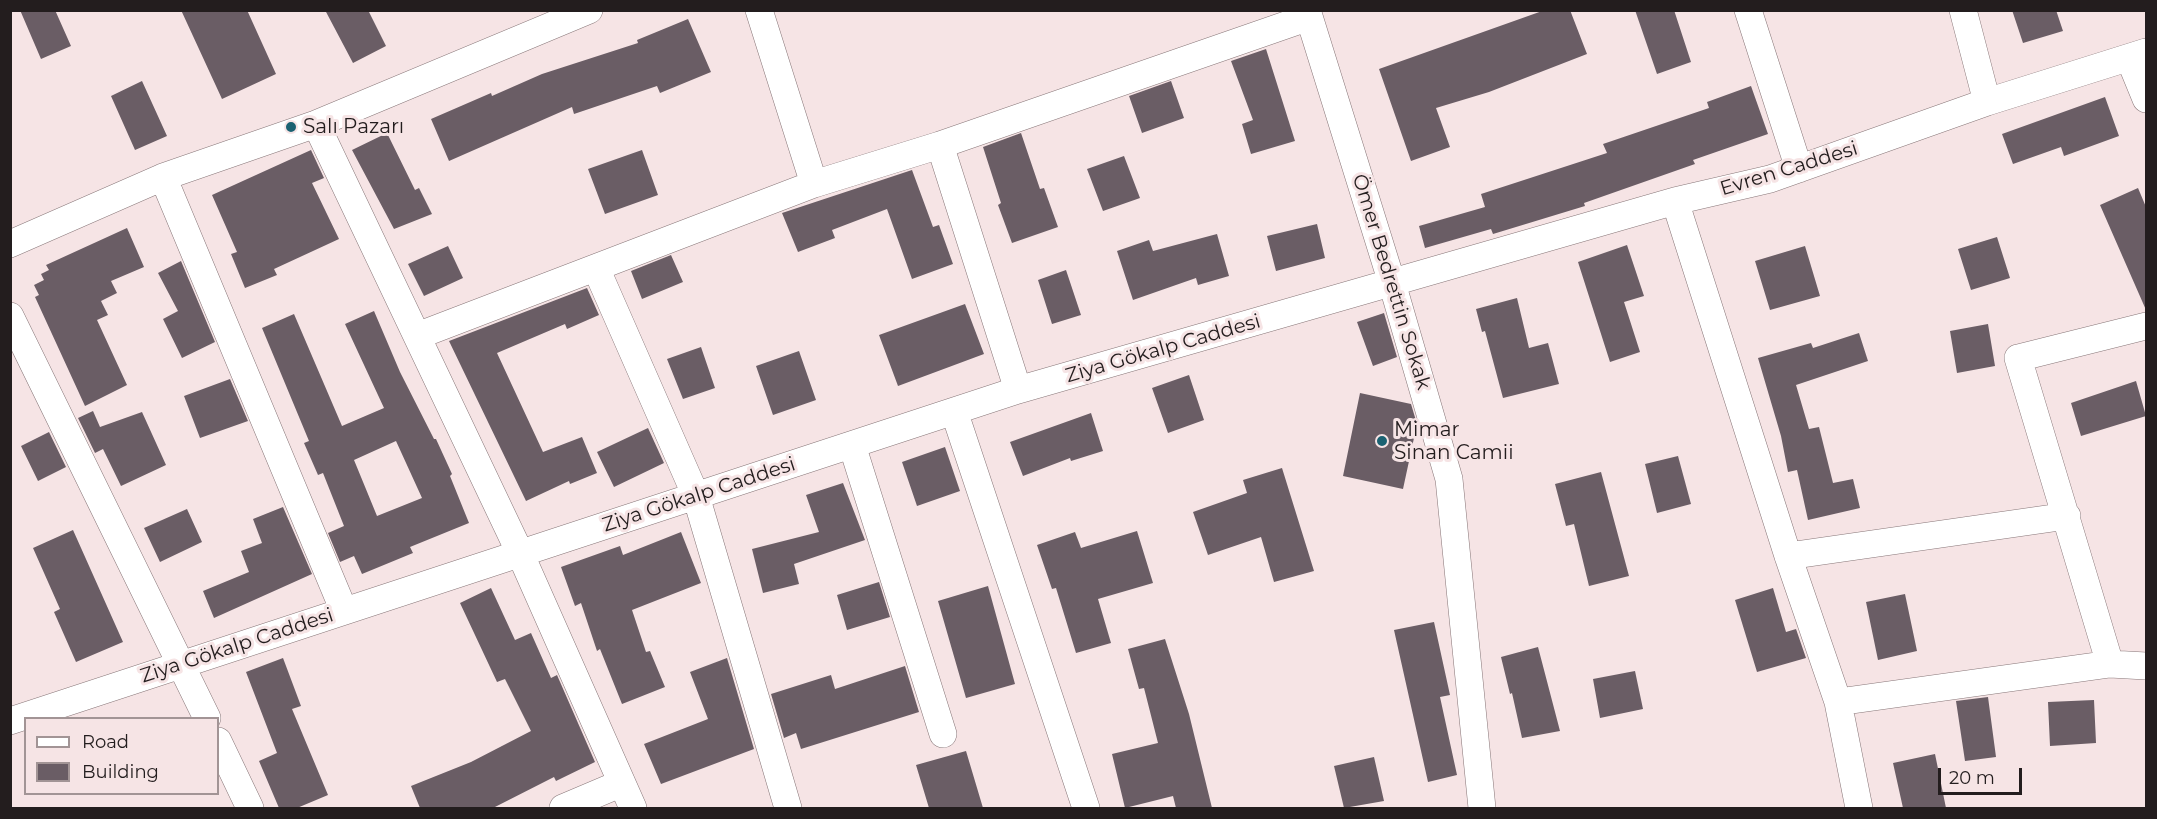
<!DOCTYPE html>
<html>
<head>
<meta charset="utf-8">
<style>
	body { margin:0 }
	#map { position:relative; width:2157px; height:819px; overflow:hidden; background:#f6e4e5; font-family:Montserrat,sans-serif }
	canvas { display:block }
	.frame { position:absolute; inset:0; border:12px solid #231d1e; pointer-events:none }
	.legend { position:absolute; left:24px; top:717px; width:195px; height:78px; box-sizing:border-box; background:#f6e4e5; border:2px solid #a29495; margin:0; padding:8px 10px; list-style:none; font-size:18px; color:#231d1e }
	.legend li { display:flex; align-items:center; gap:12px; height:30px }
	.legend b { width:30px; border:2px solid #a29495 }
	.scale { position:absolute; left:1938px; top:768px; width:84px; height:27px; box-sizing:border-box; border:3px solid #231d1e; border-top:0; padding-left:8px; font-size:18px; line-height:21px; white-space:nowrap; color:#231d1e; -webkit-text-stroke:4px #f6e4e5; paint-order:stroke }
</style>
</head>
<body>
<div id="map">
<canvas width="2157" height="819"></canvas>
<div class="frame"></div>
<ul class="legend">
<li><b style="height:8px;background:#fff"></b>Road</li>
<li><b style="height:16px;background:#6a5d65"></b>Building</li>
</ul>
<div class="scale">20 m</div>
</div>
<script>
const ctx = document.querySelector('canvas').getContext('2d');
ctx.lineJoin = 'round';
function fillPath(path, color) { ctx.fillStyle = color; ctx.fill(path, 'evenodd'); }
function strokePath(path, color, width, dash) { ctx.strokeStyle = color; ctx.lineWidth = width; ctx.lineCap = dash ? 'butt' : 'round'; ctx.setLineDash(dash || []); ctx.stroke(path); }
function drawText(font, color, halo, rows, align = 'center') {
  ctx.font = font + ' Montserrat,sans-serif'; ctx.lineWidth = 6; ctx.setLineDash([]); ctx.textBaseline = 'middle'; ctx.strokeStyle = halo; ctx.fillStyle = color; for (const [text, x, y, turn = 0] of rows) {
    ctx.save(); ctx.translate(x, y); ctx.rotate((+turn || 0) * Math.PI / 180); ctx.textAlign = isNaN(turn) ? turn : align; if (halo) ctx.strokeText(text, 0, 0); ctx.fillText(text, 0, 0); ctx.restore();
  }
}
const building = new Path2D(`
	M20 10H55L71 46 41 59Z
	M181 10H247L276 74 222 99Z
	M325 10H368L386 46 353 63Z
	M1545 10H1570L1587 54 1489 92 1436 108 1450 147 1411 161 1379 69Z
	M1635 10H1674L1691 62 1657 74Z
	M2012 10H2056L2063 31 2023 43Z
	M688 19 711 72 660 93 657 86 574 114 572 107 449 161 431 119 491 93 492 96 542 74 638 43 637 40Z
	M1266 49 1295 141 1251 154 1242 124 1253 120 1231 61Z
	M142 81 167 136 135 150 111 96Z
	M1171 81 1184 118 1142 133 1129 96Z
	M1751 86 1768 134 1693 160 1695 164 1584 203 1585 206 1493 234 1491 229 1425 248 1419 226 1485 207 1481 194 1607 153 1603 144 1709 108 1707 102Z
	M2105 97 2119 136 2064 156 2061 147 2013 164 2002 134Z
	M387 133 415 190 419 188 432 214 394 229 352 150Z
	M1021 133 1040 189 1044 188 1058 227 1012 243 998 205 1001 203 983 147Z
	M311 150 324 178 312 183 339 239 274 269 277 275 245 288 231 254 237 252 212 195Z
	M642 150 658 195 605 214 588 169Z
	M1124 156 1140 198 1103 211 1087 169Z
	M912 170 933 227 939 225 953 264 912 279 887 209 832 230 835 238 798 252 782 213Z
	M2138 188 2146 207V310L2100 205Z
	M1317 224 1325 258 1276 271 1267 236Z
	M127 228 144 267 111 281 117 293 101 301 108 315 97 320 127 385 85 406 35 297 39 295 34 285 44 280 41 274 49 270 46 265Z
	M1217 234 1229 276 1198 285 1196 278 1133 300 1117 251 1149 240 1153 251Z
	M1997 237 2010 278 1971 290 1958 249Z
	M1627 245 1644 296 1624 302 1640 352 1610 362 1578 262Z
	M448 246 463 278 424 296 408 264Z
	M1805 246 1820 296 1770 310 1755 261Z
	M671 255 683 282 642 299 631 271Z
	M181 261 215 342 182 358 163 319 178 311 158 273Z
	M1066 270 1081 315 1052 324 1038 280Z
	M587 288 599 315 567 329 565 324 497 353 543 452 582 437 597 473 570 484 569 481 526 501 449 341Z
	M1517 298 1529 348 1548 343 1559 384 1503 398 1485 331 1482 332 1476 309Z
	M965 304 984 354 898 386 879 335Z
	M374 311 400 372 434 439H436L452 474 450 476 469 523 410 547 413 553 362 574 354 556 340 562 328 533 344 526 323 473 318 475 304 443 309 441 262 328 294 314 342 426 384 408 345 324ZM396 441 422 498 377 516 354 460Z
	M1384 313 1397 357 1373 366 1357 322Z
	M1988 324 1995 366 1957 373 1950 331Z
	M1859 333 1868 361 1796 385 1809 429 1819 427 1833 483 1853 479 1860 508 1808 520 1797 470 1788 472 1781 436 1758 358 1811 343 1813 348Z
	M701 347 715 388 683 399 667 359Z
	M799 351 816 400 773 415 756 366Z
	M1189 375 1204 420 1168 433 1152 388Z
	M230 379 248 421 200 438 184 396Z
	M2136 381 2146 416 2081 436 2071 403Z
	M1360 393 1411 404 1417 424 1403 489 1343 476Z
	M93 411 100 427 142 412 166 465 121 486 103 449 95 453 78 418Z
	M1091 413 1103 451 1071 461 1070 458 1023 476 1010 442Z
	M648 428 664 463 614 487 597 452Z
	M49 432 66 467 38 481 21 446Z
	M945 447 960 491 917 506 902 462Z
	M1678 456 1691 504 1657 513 1645 464Z
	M1282 468 1314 571 1274 582 1261 537 1208 555 1193 512 1247 493 1243 480Z
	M1601 472 1629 576 1589 586 1574 524 1566 526 1555 484Z
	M843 483 865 540 794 564 799 584 763 593 752 549 819 532 806 495Z
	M283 507 312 574 214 618 203 591 249 572 241 551 262 543 253 519Z
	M187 509 202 542 160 562 144 528Z
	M73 530 123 642 76 662 54 612 60 609 33 548Z
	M1137 531 1153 583 1098 599 1111 643 1076 653 1056 588 1052 589 1037 545 1075 532 1081 548Z
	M681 532 701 583 632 610 646 652 650 651 665 687 622 704 600 649 597 651 581 603 575 606 561 567 620 546 623 555Z
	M879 582 890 617 847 630 837 595Z
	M988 586 1015 684 966 698 938 601Z
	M491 588 515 640 531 633 551 678 557 675 595 762 556 781 554 777 493 808H420L411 786 471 762 531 731 505 679 497 682 460 603Z
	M1773 588 1786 632 1796 629 1806 658 1757 672 1735 600Z
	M1905 594 1917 651 1878 660 1866 602Z
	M1434 622 1450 695 1440 697 1457 775 1428 782 1394 630Z
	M1165 639 1189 714 1212 808H1176L1173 796 1125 808 1112 754 1158 743 1144 688 1139 689 1128 649Z
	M1538 647 1560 731 1522 738 1512 693 1510 694 1501 657Z
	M283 658 301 706 292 709 328 795 297 808H279L259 761 277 753 246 672Z
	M727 658 754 749 661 784 644 744 708 719 690 672Z
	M905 666 919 712 801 749 796 733 784 738 771 694 831 675 835 689Z
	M1635 671 1643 709 1600 718 1593 679Z
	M1988 697 1996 757 1965 761 1956 701Z
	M2094 700 2096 743 2050 746 2048 702Z
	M966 751 983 808H929L916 765Z
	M1935 754 1946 808H1903L1893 763Z
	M1374 757 1384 801 1344 808 1334 766Z`);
const minor = new Path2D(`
	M759 10 814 184
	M1307 10 1392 283 1449 479 1482 808
	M1748 10 1799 169
	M1963 10 1987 102
	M2130 60 2146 99
	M316 124 520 553 633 808
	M163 177 344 611
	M1675 201 1788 556 1838 702 1859 808
	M10 244 163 177 316 124 589 10
	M596 268 696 496 788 808
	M10 316 207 718
	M417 336 814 184 940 145
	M1018 390 940 145 1309 17
	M954 411 1086 808
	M852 445 943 734
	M1788 556 2067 516
	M2110 664 2018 358 2146 326
	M1838 702 2110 664 2146 666
	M10 721 1018 390 1675 201 1770 179 1987 102 2146 52
	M218 741 250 808
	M563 808 622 783`);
const markers = [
	[291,127,6,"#1b6272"],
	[1382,441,6,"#1b6272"]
];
const poiNames = [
	["Salı Pazarı",303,127],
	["Mimar",1394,430],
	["Sinan Camii",1394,453]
];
const streetNames = [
	["Evren Caddesi",1789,169,-17],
	["Ömer Bedrettin Sokak",1391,282,73],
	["Ziya Gökalp Caddesi",1163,349,-16],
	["Ziya Gökalp Caddesi",699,495,-18],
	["Ziya Gökalp Caddesi",237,646,-18]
];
fillPath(building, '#6a5d65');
strokePath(minor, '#887779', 28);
strokePath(minor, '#fff', 27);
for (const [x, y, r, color] of markers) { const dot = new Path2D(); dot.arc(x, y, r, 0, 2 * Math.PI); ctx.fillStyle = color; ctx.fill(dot); strokePath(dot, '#f6e4e5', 2); }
drawText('20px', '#231d1e', '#f6e4e5', poiNames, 'left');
drawText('20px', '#231d1e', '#f6e4e5', streetNames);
</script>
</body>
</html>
